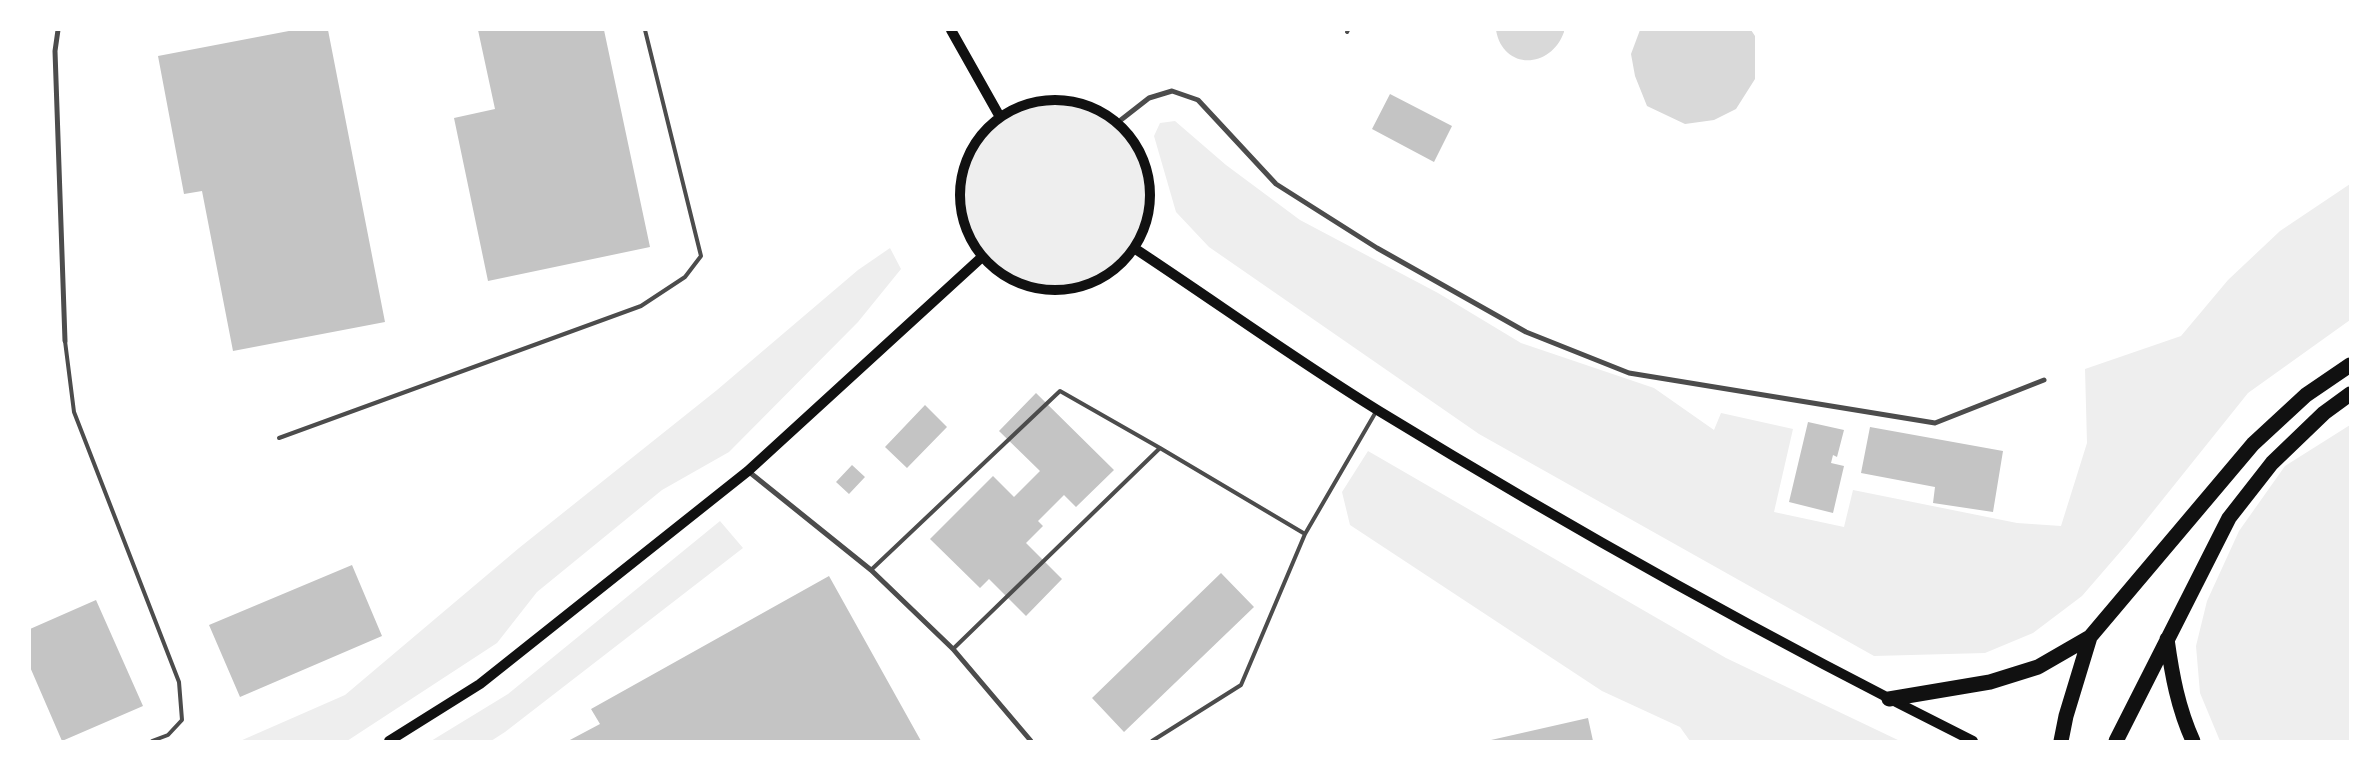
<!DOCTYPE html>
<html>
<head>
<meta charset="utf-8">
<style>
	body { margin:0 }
	#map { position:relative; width:2380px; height:771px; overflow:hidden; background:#fff; font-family:Ubuntu,sans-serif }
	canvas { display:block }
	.frame { position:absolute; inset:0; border:31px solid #fff; pointer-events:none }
</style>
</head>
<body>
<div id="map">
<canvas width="2380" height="771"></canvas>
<div class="frame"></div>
</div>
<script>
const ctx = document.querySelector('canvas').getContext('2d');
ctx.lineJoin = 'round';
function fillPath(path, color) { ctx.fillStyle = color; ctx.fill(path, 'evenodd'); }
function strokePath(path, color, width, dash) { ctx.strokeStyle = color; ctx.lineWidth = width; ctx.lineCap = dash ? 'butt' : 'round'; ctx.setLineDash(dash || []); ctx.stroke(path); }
const green = new Path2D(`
	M960 195a95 95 0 1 1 190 0a95 95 0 1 1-190 0Z
	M1175 121 1226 165 1300 220 1438 293 1521 343 1654 388 1714 430 1721 413 1793 429 1774 512 1844 527 1853 490 2017 523 2061 526 2087 443 2085 369 2181 336 2228 280 2280 231 2350 184V320L2248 393 2127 544 2082 596 2033 633 1985 653 1874 656 1479 434 1209 247 1176 212 1154 136 1160 123Z
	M890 248 901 269 858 322 729 452 662 490 537 592 497 643 347 741H240L345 695 519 548 717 390 858 270Z
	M2350 425V741H2220L2200 693 2196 646 2207 601 2239 531 2285 466Z
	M1368 451 1726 658 1900 741H1690L1680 727 1602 691 1350 525 1342 492Z
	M720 521 743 548 505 732 491 741H431L508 694Z`);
const water = new Path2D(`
	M1496 30H1564V32C1551 69 1503 71 1496 30Z
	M1640 30H1751L1755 36V79L1736 109 1714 120 1685 124 1647 106 1635 76 1631 54Z`);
const building = new Path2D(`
	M294 30H328L385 322 233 351 202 191 184 194 158 56Z
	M478 30H604L650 247 488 281 454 118 495 109Z
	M1390 94 1452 126 1434 162 1372 129Z
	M1036 393 1114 470 1076 507 1064 495 1038 521 1043 526 1026 543 1062 579 1026 616 989 579 980 588 930 539 993 476 1014 497 1040 471 999 431Z
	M925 405 947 427 907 468 885 447Z
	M1808 422 1844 430 1837 457 1833 455 1831 463 1844 466 1833 513 1789 502Z
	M1870 427 2003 451 1993 512 1933 503 1935 487 1861 473Z
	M852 465 865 477 849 494 836 482Z
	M352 565 382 636 240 697 209 625Z
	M1221 573 1254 607 1124 732 1092 698Z
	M829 576 921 741H568L600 724 591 709Z
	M96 600 143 706 62 741 30 667V629Z
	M1588 718 1593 741H1491V740Z`);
const service = new Path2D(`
	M1347 32 1348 30
	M65 341 74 412 179 682 182 720 168 735 152 741
	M279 438 641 306 685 277 701 256 645 30
	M871 570 1060 391 1160 448
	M953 649 1160 448 1305 534
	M1152 741 1241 685 1305 534 1377 410`);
const minor = new Path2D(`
	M58 30 55 51 65 341
	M1117 123 1149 98 1172 91 1198 100 1276 184 1377 248 1526 332 1629 373 1935 423 2044 380
	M748 471 871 570 953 649 1031 741`);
const secondary = new Path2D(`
	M951 30 1000 117
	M960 195a95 95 0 1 1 190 0a95 95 0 1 1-190 0Z
	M1134 248C1216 302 1296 360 1379 411 1572 529 1771 640 1973 741
	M389 741 480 684 748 471 982 257`);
const motorway = new Path2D(`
	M2167 639C2172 675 2178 708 2193 741
	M1889 699 1990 682 2038 667 2090 637 2253 444 2306 395 2350 365
	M2061 741 2066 716 2090 637
	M2116 741 2229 518 2272 463 2324 413 2350 394`);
fillPath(green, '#eee');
fillPath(water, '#d9d9d9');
fillPath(building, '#c4c4c4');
strokePath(service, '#4c4c4c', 4);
strokePath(minor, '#4c4c4c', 5);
strokePath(secondary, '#111', 10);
strokePath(motorway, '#111', 15);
</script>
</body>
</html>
